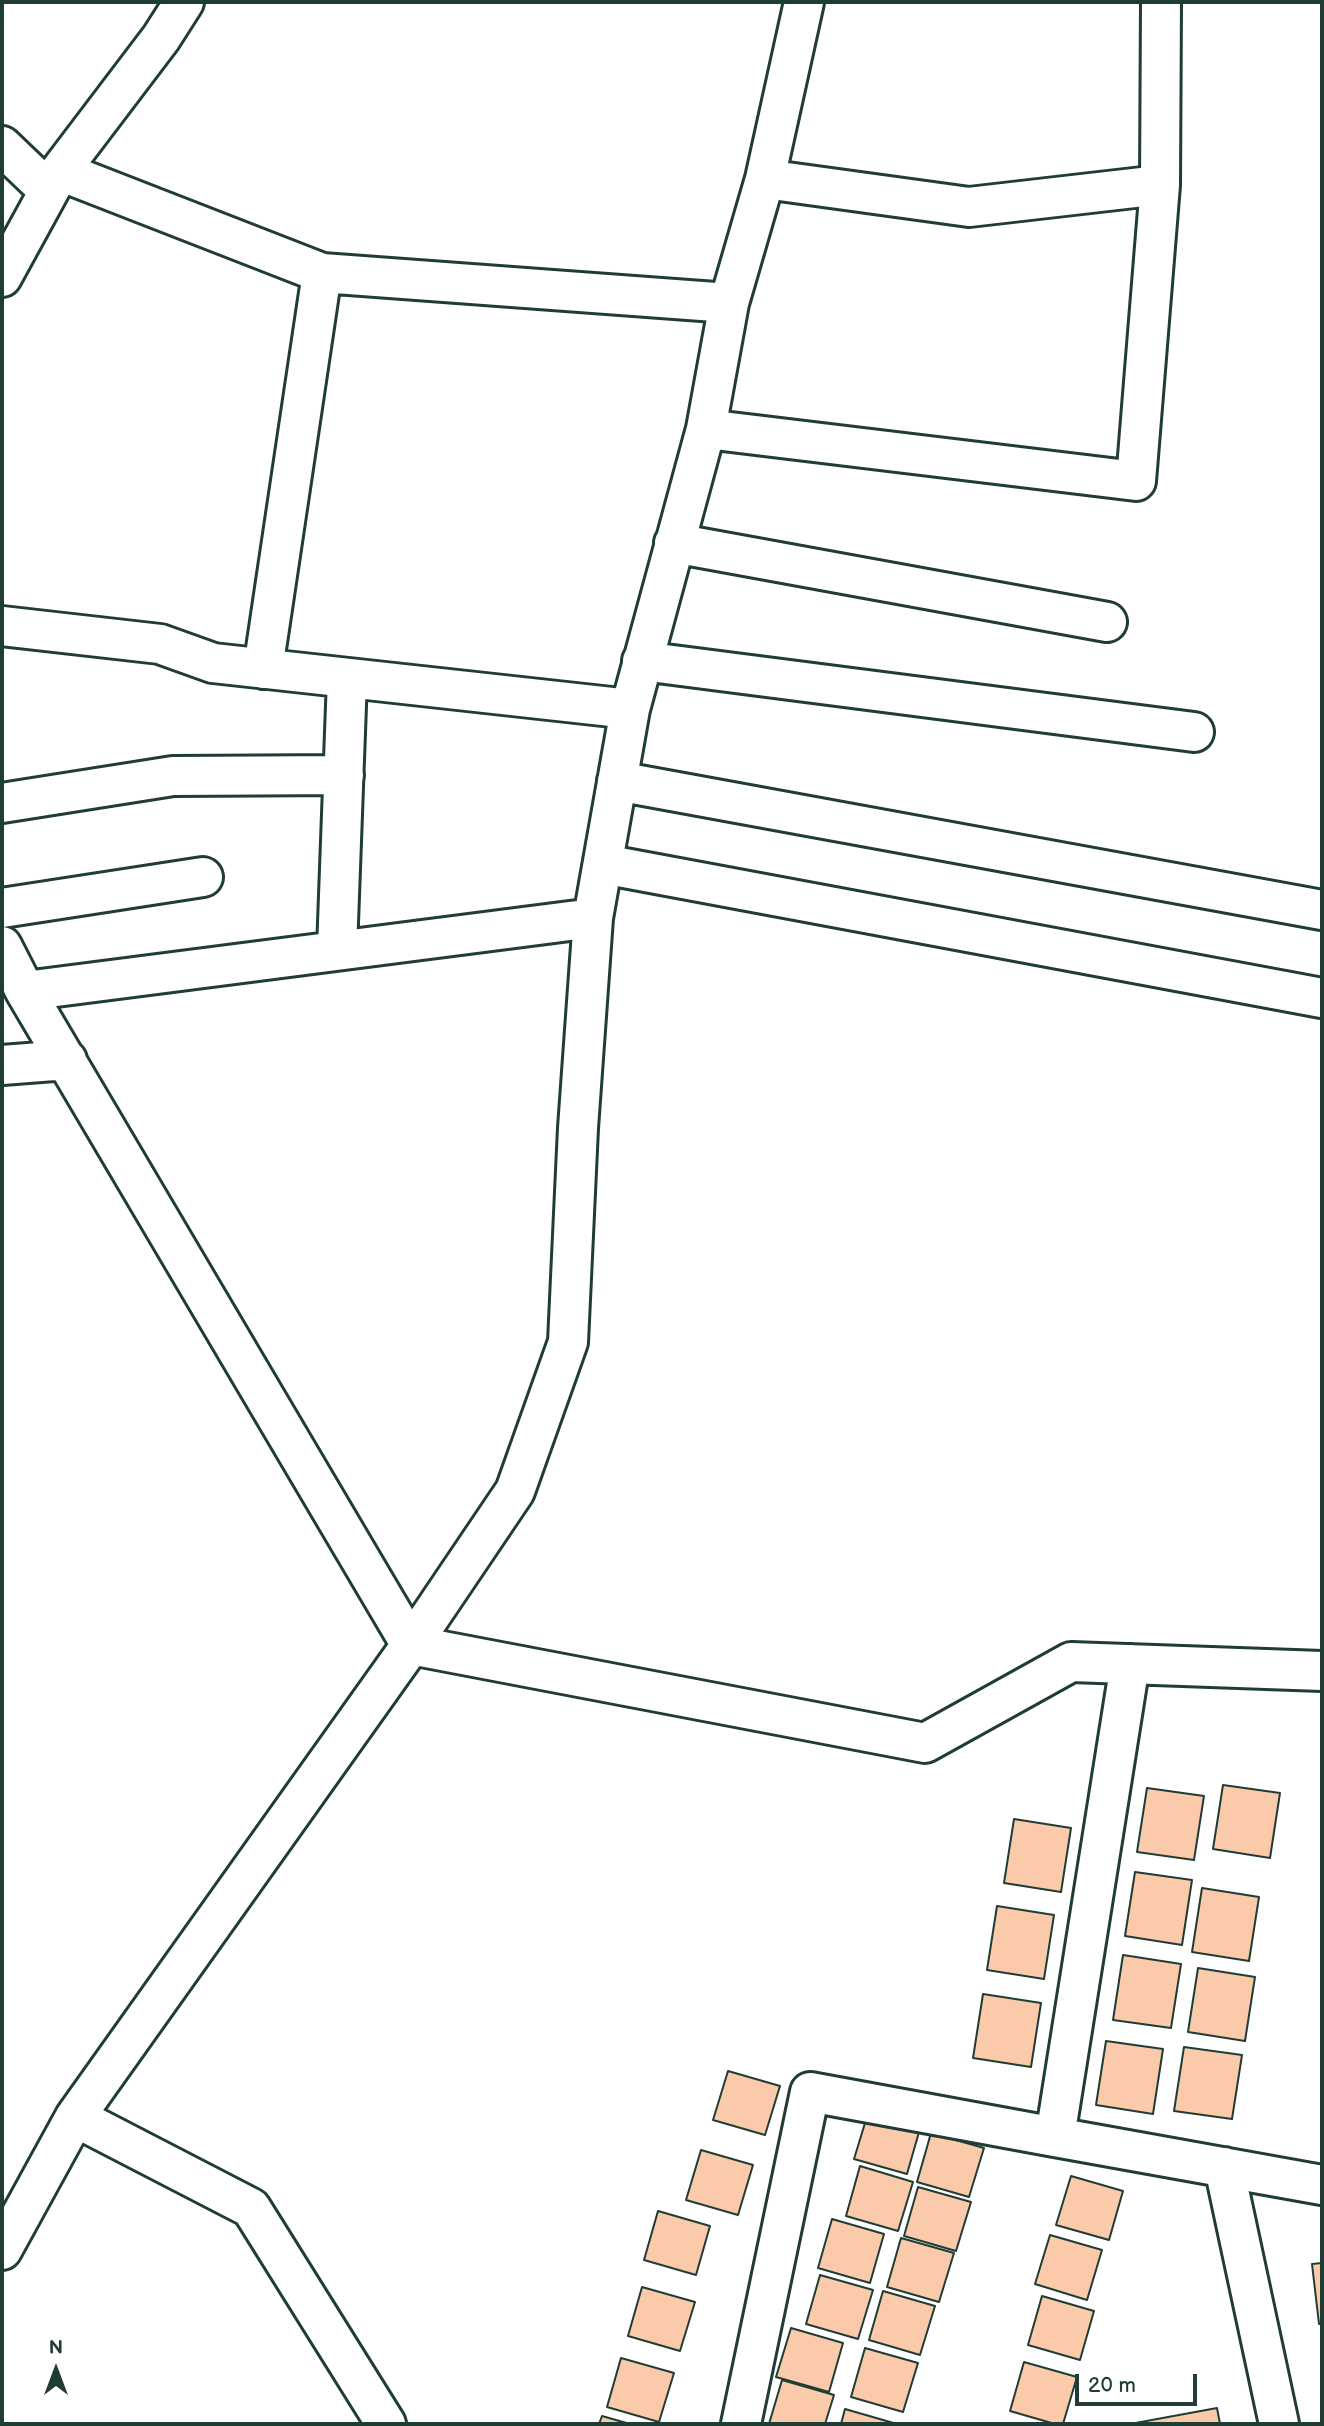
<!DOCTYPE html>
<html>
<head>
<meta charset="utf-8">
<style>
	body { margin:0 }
	#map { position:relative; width:1324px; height:2426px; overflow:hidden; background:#fff; font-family:"Balsamiq Sans",sans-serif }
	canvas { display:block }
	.frame { position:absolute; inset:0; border:4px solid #1f3d34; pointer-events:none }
	.north { position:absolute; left:21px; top:2335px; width:70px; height:70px; -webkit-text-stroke:5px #fff; paint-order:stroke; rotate:0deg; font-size:19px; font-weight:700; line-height:28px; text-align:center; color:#1f3d34 }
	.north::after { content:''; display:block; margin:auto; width:24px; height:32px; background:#1f3d34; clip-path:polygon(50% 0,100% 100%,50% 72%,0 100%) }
	.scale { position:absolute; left:1075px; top:2374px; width:122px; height:32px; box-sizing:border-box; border:4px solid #1f3d34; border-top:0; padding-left:9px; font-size:21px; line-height:24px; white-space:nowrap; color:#1f3d34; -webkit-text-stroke:5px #fff; paint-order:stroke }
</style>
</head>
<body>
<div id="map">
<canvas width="1324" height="2426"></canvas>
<div class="frame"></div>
<div class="north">N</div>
<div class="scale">20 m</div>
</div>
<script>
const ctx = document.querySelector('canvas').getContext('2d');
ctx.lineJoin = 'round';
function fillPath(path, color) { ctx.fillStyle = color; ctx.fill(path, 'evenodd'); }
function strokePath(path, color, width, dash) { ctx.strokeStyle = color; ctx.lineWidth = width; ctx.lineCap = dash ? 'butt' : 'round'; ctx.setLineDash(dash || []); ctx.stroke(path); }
const building = new Path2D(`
	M1223 1785 1280 1793 1270 1858 1213 1849Z
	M1147 1788 1204 1796 1194 1860 1137 1852Z
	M1014 1819 1071 1828 1061 1892 1004 1883Z
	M1135 1872 1192 1880 1182 1945 1125 1936Z
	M1202 1888 1259 1897 1249 1961 1192 1952Z
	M997 1906 1054 1915 1044 1979 987 1970Z
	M1123 1955 1181 1964 1171 2028 1113 2020Z
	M1198 1968 1255 1977 1245 2041 1188 2032Z
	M983 1994 1041 2003 1031 2067 973 2058Z
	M1106 2041 1163 2049 1153 2114 1096 2105Z
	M1184 2047 1242 2055 1232 2119 1174 2111Z
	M728 2071 780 2086 765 2135 713 2120Z
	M869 2110 921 2125 907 2174 854 2159Z
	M931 2133 984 2148 969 2197 917 2182Z
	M701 2150 753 2165 738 2215 686 2200Z
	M860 2166 913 2182 898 2231 846 2216Z
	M1071 2176 1123 2191 1109 2240 1056 2225Z
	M918 2187 971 2202 956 2251 904 2236Z
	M658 2211 710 2226 696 2275 644 2260Z
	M832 2219 884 2234 870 2283 818 2268Z
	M1050 2235 1102 2250 1087 2300 1035 2284Z
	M901 2238 954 2253 939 2302 887 2287Z
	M1322 2263V2324H1319L1312 2264Z
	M820 2275 873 2290 858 2339 806 2324Z
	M642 2287 695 2302 680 2351 628 2336Z
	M883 2291 935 2306 920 2355 869 2340Z
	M1042 2296 1094 2311 1080 2360 1028 2345Z
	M791 2328 843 2343 829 2392 776 2377Z
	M865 2348 918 2363 903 2412 851 2397Z
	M621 2358 674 2373 659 2422 607 2407Z
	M1024 2362 1077 2377 1063 2424H1055L1010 2411Z
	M782 2380 834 2395 825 2424H769Z
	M1217 2408 1220 2424H1130Z
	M845 2409 897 2424H841Z
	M602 2416 630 2424H599Z`);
const minor = new Path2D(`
	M2 146 48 190
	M60 171 322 273 729 303
	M765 179 969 207 1160 185
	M2 277 60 171 161 38 184 2
	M706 429 1136 481 1160 185 1161 2
	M674 543 1107 622
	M2 626 160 644 213 663 630 709
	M642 661 1194 732
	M263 669 322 273
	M617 781 1322 910
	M2 803 173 776 344 775
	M603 864 1322 998
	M2 908 203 877
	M2 946 25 991 411 1645 925 1743 1071 1662 1322 1671
	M337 950 347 678
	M25 991 593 918
	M2 1065 67 1060
	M75 2117 251 2208 386 2424
	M1055 2137 1322 2185
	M1224 2167 1279 2424
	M2 2250 75 2117 411 1645 515 1491 568 1342 578 1128 593 918 630 709 706 429 729 303 765 179 804 2
	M741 2424 810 2092 1055 2137 1130 1664`);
fillPath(building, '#fbcaab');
strokePath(building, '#1f3d34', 2);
strokePath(minor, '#1f3d34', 44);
strokePath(minor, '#fff', 38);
</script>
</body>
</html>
